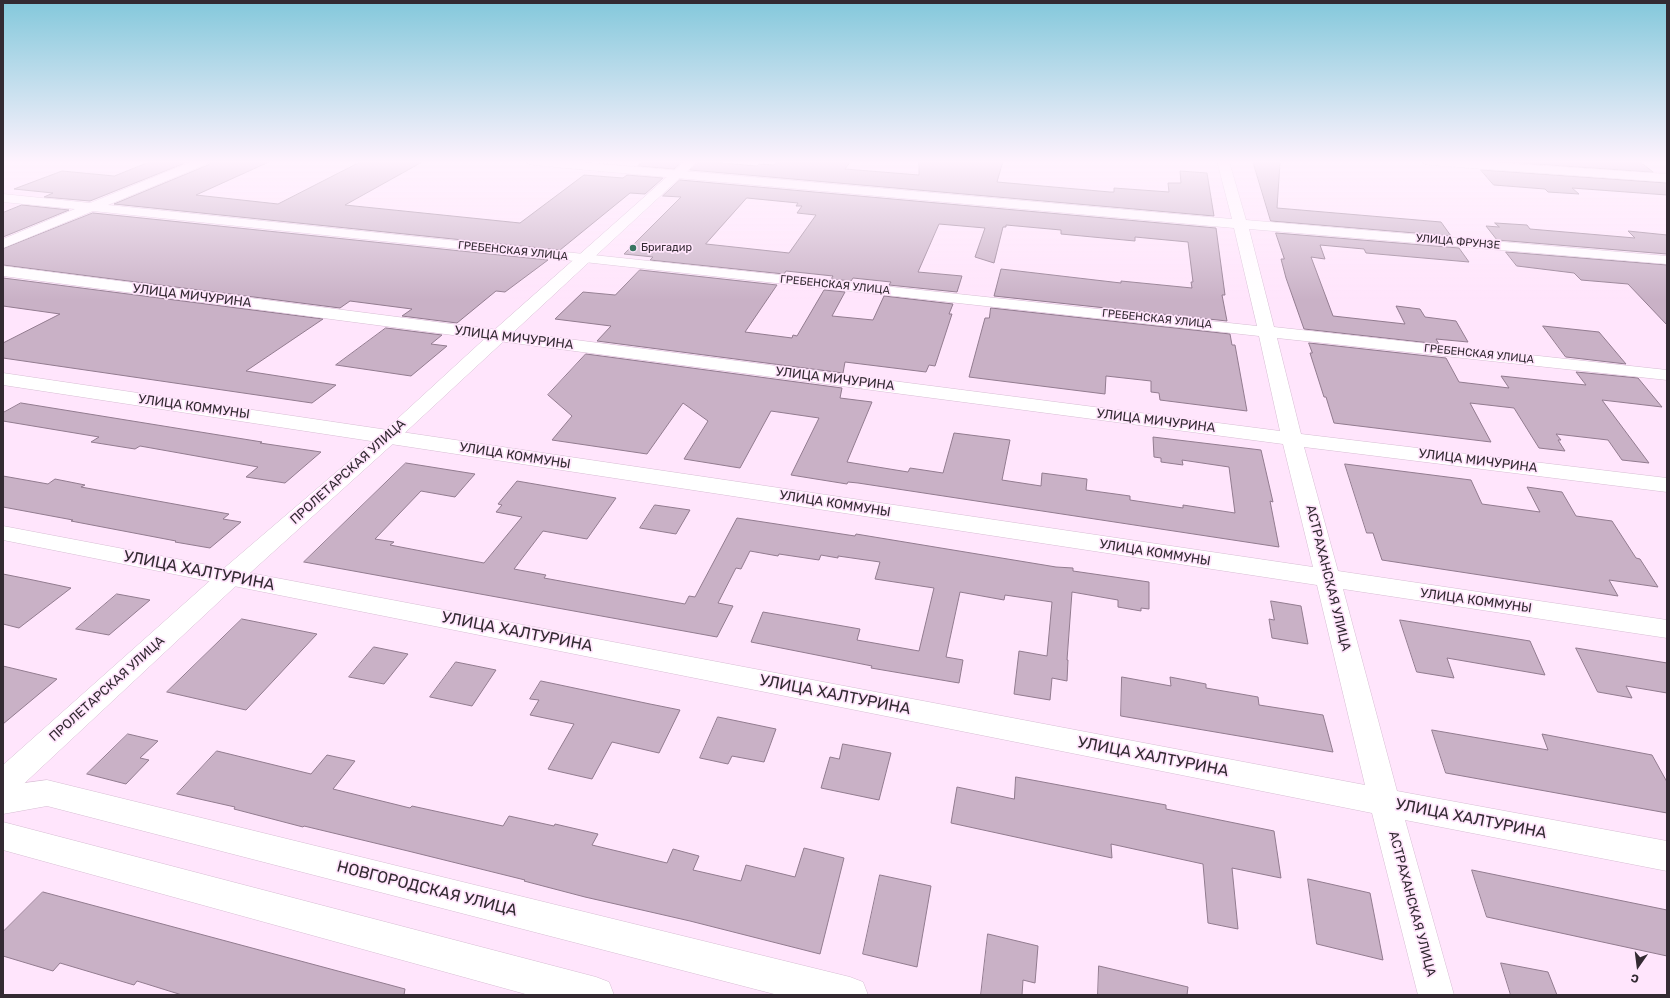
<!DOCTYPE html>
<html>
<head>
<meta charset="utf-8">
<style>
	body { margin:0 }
	#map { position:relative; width:1670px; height:998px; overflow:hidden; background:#ffe5fc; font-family:Rubik,sans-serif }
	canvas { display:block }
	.frame { position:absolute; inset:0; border:4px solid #332a32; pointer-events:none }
	.north { position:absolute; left:1618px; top:946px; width:40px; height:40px; -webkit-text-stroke:3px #ffe5fc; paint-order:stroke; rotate:194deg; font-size:11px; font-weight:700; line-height:16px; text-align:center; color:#332a32 }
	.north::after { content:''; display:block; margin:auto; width:14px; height:18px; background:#332a32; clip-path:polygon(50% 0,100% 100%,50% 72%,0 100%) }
</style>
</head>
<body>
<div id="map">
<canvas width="1670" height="998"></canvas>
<div class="frame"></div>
<div class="north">С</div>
</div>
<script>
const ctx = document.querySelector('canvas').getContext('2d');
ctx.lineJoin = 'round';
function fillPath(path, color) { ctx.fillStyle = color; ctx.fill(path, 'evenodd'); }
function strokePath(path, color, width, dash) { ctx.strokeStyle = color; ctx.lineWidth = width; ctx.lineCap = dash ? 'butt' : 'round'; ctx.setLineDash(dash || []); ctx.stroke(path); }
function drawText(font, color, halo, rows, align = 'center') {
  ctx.font = font + ' Rubik,sans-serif'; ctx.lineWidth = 3.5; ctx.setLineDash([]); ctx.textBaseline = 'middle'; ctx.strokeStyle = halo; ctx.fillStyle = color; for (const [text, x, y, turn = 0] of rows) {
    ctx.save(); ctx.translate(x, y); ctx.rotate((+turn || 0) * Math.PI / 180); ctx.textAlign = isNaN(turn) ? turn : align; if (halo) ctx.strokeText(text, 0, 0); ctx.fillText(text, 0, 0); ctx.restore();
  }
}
const building = new Path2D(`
	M152 161H190L90 201 44 197 53 193 14 189 62 171 114 176Z
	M210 161H271L196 195 278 204 362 161H424L345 205 520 223 584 175 623 178 627 175 663 178 645 194 630 193 560 250 114 204 208 165Z
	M644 161H683L674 169 638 166Z
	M699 161 757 166 759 164 774 165 778 161 805 163 807 161H851L845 169 919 175V161H1003L997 182 1110 192H1114V188L1169 192 1168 183H1181L1180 171 1207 173 1214 216 690 170Z
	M1253 161 1280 163 1277 208 1441 222 1451 236 1271 221Z
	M1492 161H1639L1653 172Z
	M1481 170 1667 183V195L1572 188 1579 194 1548 192 1545 189 1494 185Z
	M680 180 1216 228 1225 295H1222L1227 321 994 296 1001 269 1121 283V281L1192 288 1191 282H1193L1188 242 1135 237V241L1061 234V230L1006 225V227H1003L994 263 975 257 985 228 939 224 918 272 962 276 957 292 889 285 891 282 853 278 851 281 831 279 833 276 786 271 784 274 650 260 653 257 624 254 681 197 663 196ZM747 198 798 203 796 206H802L797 213 816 215 789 253 706 244Z
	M22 205 69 210 3 237V213Z
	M93 213 548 260 505 292 496 291 457 323 402 316 412 309 350 301 340 308 3 265V249Z
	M1495 223 1527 225 1530 229 1635 238 1628 231 1667 235V254L1497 240 1486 226 1499 227Z
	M1276 233 1459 248 1469 262 1366 253 1364 249 1320 245 1325 259 1311 257 1333 316 1405 324 1396 306 1420 309 1425 317 1456 321 1468 342 1436 339 1439 344 1304 329 1286 278 1281 259H1284Z
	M1506 252 1667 265V325L1628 284 1581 280 1574 273 1517 266Z
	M640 270 777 285 745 332 792 338 793 335 797 336 824 290 845 292 832 316 873 320 884 296 953 304 949 314H952L935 366 929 365 926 372 845 362 843 373 597 341 611 326 555 319 583 292 615 295Z
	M3 278 323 319 246 371 336 385 312 403 3 358V343L60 314 3 306Z
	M991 308 1230 334 1232 345H1235L1247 411 1160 400 1159 393 1151 392V381L1106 376 1105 394 969 377 985 318H989Z
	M1543 326 1599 332 1626 364 1566 357Z
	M386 328 442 335 431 344 447 346 411 376 336 365Z
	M1309 343 1446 358 1459 382 1509 388 1501 376 1586 385 1576 372 1638 378 1662 407 1602 400 1649 463 1622 460 1608 440 1556 434 1561 440H1558L1565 451 1539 448 1514 408 1470 403 1491 442 1334 423 1326 397H1324L1310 353H1312Z
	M586 354 842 388 840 398 872 402 847 462 908 472 910 468 943 473 954 433 1010 440 1002 480 1041 486 1042 473 1087 479 1086 490 1130 496V500L1183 508V505L1235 513 1229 467 1182 460 1183 465 1161 462V458L1154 457 1153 437 1261 450 1273 502 1270 501 1279 547 858 483 848 482 847 484 791 475 819 418 771 411 740 468 684 459 708 421 683 403 647 454 552 440 572 416 548 395Z
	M21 403 262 442 260 443 321 452 285 483 246 477 258 467 140 446 135 449 91 442 99 437 3 421V413Z
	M406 463 475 474 455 497 421 491 375 539 394 542 390 545 484 563 522 517 496 512 502 505 498 504 517 481 616 498 587 539 543 531 514 569 546 575 544 578 685 604 689 596 695 597 737 518 855 536 856 534 1056 567 1073 568V571L1149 582V609L1141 608V611L1118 607V600L1072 592 1067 660H1068L1067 681 1052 678 1050 700 1014 694 1019 651 1047 656 1052 602 1005 595 1004 600 960 592 946 657 963 660 959 683 871 668 872 666 751 642 763 612 860 629 857 640 919 651 934 588 875 579 880 562 838 556V558L821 555 819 560 779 554 778 556 750 551 741 569 736 568 718 603 733 606 717 637 304 562Z
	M1345 464 1471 480 1482 504 1540 512 1527 487 1562 492 1576 516 1612 521 1636 558 1640 559 1658 587 1609 580 1618 596 1382 560 1373 533H1367Z
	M3 476 48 484 55 479 85 485 81 487 229 514 223 519 241 522 210 548 175 542 176 541 71 521 73 520 3 507Z
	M655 505 690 510 676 534 640 528Z
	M3 574 33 580 71 588 19 628 3 624Z
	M117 594 150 600 109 635 76 629Z
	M1271 601 1301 606 1308 644 1272 638 1269 619 1274 620Z
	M242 619 317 634 246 710 167 692Z
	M1400 620 1530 641 1545 675 1447 658 1454 678 1417 672Z
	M374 647 408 654 384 684 349 677Z
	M1576 648 1667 663V693L1626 686 1632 698 1598 692Z
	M456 662 496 670 472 706 430 697Z
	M3 666 57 679 3 724Z
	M1122 677 1171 686 1170 677 1206 684V688L1258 697 1259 705 1323 715 1333 752 1121 716Z
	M541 681 650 704 680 710 659 753 612 742 592 779 548 769 574 724 530 715 539 700 530 699Z
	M718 717 776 729 764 762 732 756 728 764 700 758Z
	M1432 730 1548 750 1542 734 1652 755 1667 782V813L1446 773Z
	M128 734 158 741 140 758 149 760 126 784 87 774Z
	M843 744 891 753 879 800 821 788 830 757 839 759Z
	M217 751 311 774 327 755 355 761 333 789 410 808 412 806 503 826 509 816 554 826 555 824 598 834 592 845 667 863 673 849 699 856 693 870 741 881 746 865 795 877 804 848 844 858 820 954 690 921 585 897 524 881 525 880 408 851 304 826 303 827 234 809 235 807 177 794Z
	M1016 777 1166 805V809L1274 831 1281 878 1232 868 1238 929 1208 923 1203 864 1111 844 1112 858 951 823 957 787 1014 799Z
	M1472 870 1667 910V956L1487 917Z
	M880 875 931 886 917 967 863 954Z
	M1308 879 1370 893 1383 960 1317 944Z
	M43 892 405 989 404 995H182L137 981 134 985 60 963 53 971 3 956V932Z
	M988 934 1038 946 1035 983 1023 980 1022 995H981Z
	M1501 963 1548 972 1557 995H1511Z
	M1099 966 1188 987 1187 995H1098Z`);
const street = new Path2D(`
	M193 161H209L207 164 108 205 584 254 1257 326 1234 228 532 165 528 164 526 161H569L1232 219 1217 161H1229L1246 220 1667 256V264L1249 229 1274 327 1667 370V380L1277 338 1301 434 1667 478V492L1304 447 1338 571 1667 620V638L1343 589 1397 791 1667 841V871L1405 820 1454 995H1418L1372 813 3 540V526L1365 785 1317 585 3 385V373L1313 567 1283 444 3 276V266L1280 431 1259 336 584 262 93 211 3 248V239L75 209 3 202V194L90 203Z
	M1422 161H1474L1667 174V182L1428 165 1424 164Z
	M47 780 850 977 863 982 868 995H778L47 806 3 814V786Z
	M3 822 596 977 609 982 614 995H529L3 850Z`);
const secondary = new Path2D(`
	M685 161H698L396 441 240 582 14 793 3 797V765L222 570 382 433 492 332Z`);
const markers = [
	[633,248,4,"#387561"]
];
const farStreetnames = [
	["УЛИЦА ФРУНЗЕ",1458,242,5],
	["ГРЕБЕНСКАЯ УЛИЦА",513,251,6],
	["ГРЕБЕНСКАЯ УЛИЦА",835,285,6],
	["ГРЕБЕНСКАЯ УЛИЦА",1157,319,6],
	["ГРЕБЕНСКАЯ УЛИЦА",1479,354,6]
];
const farPoinames = [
	["Бригадир",641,248]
];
const streetNames = [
	["УЛИЦА МИЧУРИНА",192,296,7],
	["УЛИЦА МИЧУРИНА",514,338,7],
	["УЛИЦА МИЧУРИНА",835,379,7],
	["УЛИЦА КОММУНЫ",194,407,8],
	["УЛИЦА МИЧУРИНА",1156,421,7],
	["УЛИЦА КОММУНЫ",515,456,9],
	["УЛИЦА МИЧУРИНА",1478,461,7],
	["ПРОЛЕТАРСКАЯ УЛИЦА",348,472,-42],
	["УЛИЦА КОММУНЫ",835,504,9],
	["УЛИЦА КОММУНЫ",1155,553,9],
	["АСТРАХАНСКАЯ УЛИЦА",1328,578,76],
	["УЛИЦА КОММУНЫ",1476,601,8],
	["ПРОЛЕТАРСКАЯ УЛИЦА",107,689,-42],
	["АСТРАХАНСКАЯ УЛИЦА",1412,904,75]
];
const nearStreetnames = [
	["УЛИЦА ХАЛТУРИНА",199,571,11],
	["УЛИЦА ХАЛТУРИНА",517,632,11],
	["УЛИЦА ХАЛТУРИНА",835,695,11],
	["УЛИЦА ХАЛТУРИНА",1153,757,11],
	["УЛИЦА ХАЛТУРИНА",1471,819,11],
	["НОВГОРОДСКАЯ УЛИЦА",427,889,14]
];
fillPath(building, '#c9b1c6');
strokePath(building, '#927b8f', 1);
strokePath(street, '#d7bdd3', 1);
strokePath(secondary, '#d7bdd3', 1);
fillPath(street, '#fff');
fillPath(secondary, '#fff');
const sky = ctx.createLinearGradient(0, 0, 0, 300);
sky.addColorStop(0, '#83c8db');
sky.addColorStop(0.54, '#fff3fe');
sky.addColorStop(1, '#fff3fe00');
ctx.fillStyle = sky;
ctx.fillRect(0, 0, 1670, 300);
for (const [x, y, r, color] of markers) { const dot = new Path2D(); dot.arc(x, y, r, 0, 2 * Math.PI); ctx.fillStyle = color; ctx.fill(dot); strokePath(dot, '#ffe5fc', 1.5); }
drawText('11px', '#332a32', '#ffe5fc', farStreetnames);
drawText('11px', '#332a32', '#ffe5fc', farPoinames, 'left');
drawText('13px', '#332a32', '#ffe5fc', streetNames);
drawText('16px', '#332a32', '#ffe5fc', nearStreetnames);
</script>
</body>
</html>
